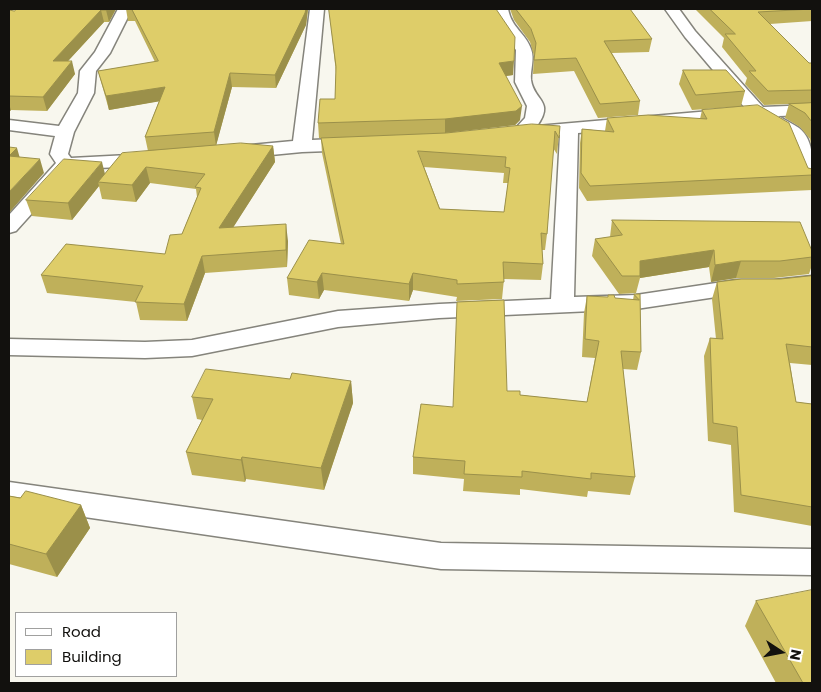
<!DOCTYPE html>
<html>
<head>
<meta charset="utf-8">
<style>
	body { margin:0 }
	#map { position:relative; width:821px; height:692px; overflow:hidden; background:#f8f7ee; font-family:Poppins,sans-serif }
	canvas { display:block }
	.frame { position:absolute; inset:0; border:10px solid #12110e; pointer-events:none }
	.legend { position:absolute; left:15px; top:612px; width:162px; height:65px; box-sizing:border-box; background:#fff; border:1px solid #a0a09f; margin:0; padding:6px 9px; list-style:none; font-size:15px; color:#12110e }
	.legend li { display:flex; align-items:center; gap:10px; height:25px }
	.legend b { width:25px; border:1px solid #a0a09f }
	.north { position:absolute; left:756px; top:627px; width:50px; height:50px; -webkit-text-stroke:4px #fff; paint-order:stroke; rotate:101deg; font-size:14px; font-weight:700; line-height:20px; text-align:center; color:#12110e }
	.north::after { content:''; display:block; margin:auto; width:18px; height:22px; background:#12110e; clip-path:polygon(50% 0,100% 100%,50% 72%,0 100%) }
</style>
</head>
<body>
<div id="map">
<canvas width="821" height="692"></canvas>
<div class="frame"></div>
<ul class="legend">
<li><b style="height:6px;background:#fff"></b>Road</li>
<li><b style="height:14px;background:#decd69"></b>Building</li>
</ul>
<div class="north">N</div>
</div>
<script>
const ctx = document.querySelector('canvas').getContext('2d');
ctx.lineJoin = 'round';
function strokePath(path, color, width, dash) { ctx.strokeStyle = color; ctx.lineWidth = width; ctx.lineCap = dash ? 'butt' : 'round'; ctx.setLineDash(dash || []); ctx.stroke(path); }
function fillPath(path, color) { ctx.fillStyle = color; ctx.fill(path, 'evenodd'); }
const street = new Path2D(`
	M118 9H132L110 53 96 71 94 93 74 132 68 154 71 158 148 154 155 156 157 160 155 164 148 166 72 169 16 231 9 233V215L56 163 50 154 55 136 9 130V120L59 126 78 93 80 71 95 52Z
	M310 9H324L312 140 355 138 362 140 364 144 362 148 355 150 302 152 240 158 233 156 231 152 233 148 240 146 293 141Z
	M494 9H508C512 29 525 32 531 49 535 59 530 70 531 80 534 101 555 101 537 126L745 108 685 37 665 9H679L695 31 763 107 812 105V115L778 116C785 120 793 124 799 128 815 140 813 167 812 184L805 182 786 136 755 118 578 133 574 297 636 295 736 280H774L812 276V290L774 294H736L636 309 439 318 338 327 192 356 145 358 9 355V339L145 342 192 340 338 311 439 304 551 299 560 135 527 137 515 136 512 132 525 118 527 106 515 82 516 50 499 26Z
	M9 482 441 543 812 549V575L441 569 9 506Z`);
const wall = new Path2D(`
	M17 9H116L109 22H104L68 61 75 74 47 111 11 110 9 112V10L14 11Z
	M126 9H308L306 25 276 88 232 87 216 145 273 146 275 162 233 227 288 241 287 267 205 273 187 321 140 320 136 302 47 293 41 275 165 254 182 234 197 197 196 189 150 183 136 202 102 199 99 186 72 220 32 216 26 200 105 174 148 151 145 137 159 101 109 110 98 71 155 62 135 21H128Z
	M329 9H496L513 75 506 76 520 120 515 125 445 133 560 126 557 154 553 148 547 234 545 250H542L543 264 541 280 504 279 502 299 456 301 457 297 413 290 409 301 324 290 319 299 289 295 287 278 341 244 322 153 321 138H319L318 123 335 99 336 73ZM424 167 504 173 503 183H508L504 212 440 209Z
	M510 9H630L652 39 649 52 612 53 640 101 638 115 598 118 574 71 533 74 534 56 530 42 514 20Z
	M695 9H812V21L770 24 809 63H812V150L810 139 800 127 785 118 789 104 764 105 745 84 747 78 722 47 724 38Z
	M683 70 745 91 741 106 808 168 812 169V190L587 201 579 188 580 143 582 129 605 131 607 118 700 119 702 110 734 107 692 110 679 84Z
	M612 220 812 251V265L809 274 774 278H736L711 282 709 267 640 278 636 293 619 294 592 256 595 239 610 237Z
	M812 276V365L790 363 796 402 812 404V526L734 512 731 445 708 441 704 356 710 338 716 339 712 299 717 282 780 279Z
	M634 294H640L641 352 637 370 623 369 635 477 630 495 588 491 587 497 520 489V495L463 491 464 479 413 474V457L453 407 507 391 520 395 587 402 595 358 582 357 584 313 587 296 633 300Z
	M290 379 351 381 353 403 324 490 246 479 245 482 192 475 186 452 202 420 197 419 192 397Z
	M9 496 81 505 90 528 57 577 9 564Z
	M756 601 812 683H776L745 626Z`);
const shadedWall = new Path2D(`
	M107 9H116L109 22 106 10Z
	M306 9H308L306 25 276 88 275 75Z
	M101 10 104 22 56 74 53 61Z
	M72 61 75 74 47 111 43 97Z
	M514 61 513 75 498 77 499 63Z
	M230 73 232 87 216 146 214 132Z
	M165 87 167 100 109 110 106 96Z
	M9 104 11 110 9 112Z
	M522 106 520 120 515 125 445 133V119Z
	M273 146 275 162 222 245 219 228Z
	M17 148 21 162 9 156Z
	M40 159 44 173 9 213V192Z
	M102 162 106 178 98 182 99 186 72 220 68 203Z
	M146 167 150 183 136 202 132 185Z
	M286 224 288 241 287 267 286 250Z
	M714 250 709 267 640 278V261Z
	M202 256 205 273 187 321 184 304Z
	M741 261 736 278 711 282 715 265Z
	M322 273 324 290 319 299 317 282Z
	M413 273V290L409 301V284Z
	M351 381 353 403 324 490 321 468Z
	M242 457 246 479 245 482 241 460Z
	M81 505 90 528 57 577 46 554Z`);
const building = new Path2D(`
	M17 9H107L106 10H101L53 61H72L43 97 9 96V10L14 11Z
	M132 9H306L305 13 275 75 230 73 214 132 145 137 165 87 106 96 98 71 158 61Z
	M329 9H496L515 37 514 61 499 63 522 106 516 111 445 119 318 123 320 99H335L336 67Z
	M516 9H630L652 39 604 41 640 101 600 104 576 58 534 60 536 43 531 29Z
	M710 9H812L758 12 809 63H812V90L768 91 749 71H756L725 34H735Z
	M683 70H726L745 91 696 95Z
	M812 103V122L805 113 789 104Z
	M758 105 789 123 808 168 812 169V175L590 186 581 173 582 129 614 132 607 118 648 115 707 119 702 110Z
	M532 124 560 126 559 138 555 131 547 234 541 233 543 264 503 262 504 282 457 284V280L413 273 409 284 322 273 317 282 287 278 309 240 344 244 321 138 446 133ZM418 151 506 157 505 167 510 168 504 212 440 209Z
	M241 143 273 146 219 228 286 224V250L202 256 184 304 135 302 143 286 41 275 66 244 165 254 170 235 182 234 201 188 195 187 205 174 146 167 132 185 98 182 122 153Z
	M9 147 17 148 9 156Z
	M9 156 40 159 9 192Z
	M64 159 102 162 68 203 26 200Z
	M612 220 800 222 812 251V257L780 261H741L715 265 714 250 640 261V276H622L595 239 622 235Z
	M812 276V347L786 344 796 402 812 404V507L741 495 737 427 713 423 710 338 723 339 717 282 741 279H780Z
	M634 294H640L641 352 621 351 635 477 591 473V479L522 471V477L464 474 465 461 413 457 421 404 453 407 457 302 504 300 507 391H520V395L587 402 599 341 585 339 587 296 608 297V295H614L615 298 639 300Z
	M206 369 290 379 292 373 351 381 321 468 242 457 241 460 186 452 213 399 192 397Z
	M26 491 81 505 46 554 9 544V496L20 498Z
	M812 590V683H803L756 601Z`);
strokePath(street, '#85847c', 3);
fillPath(street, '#fff');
fillPath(wall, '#bfb05a');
fillPath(shadedWall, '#9b904a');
fillPath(building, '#decd69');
strokePath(building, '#9b904a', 1);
</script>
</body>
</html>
